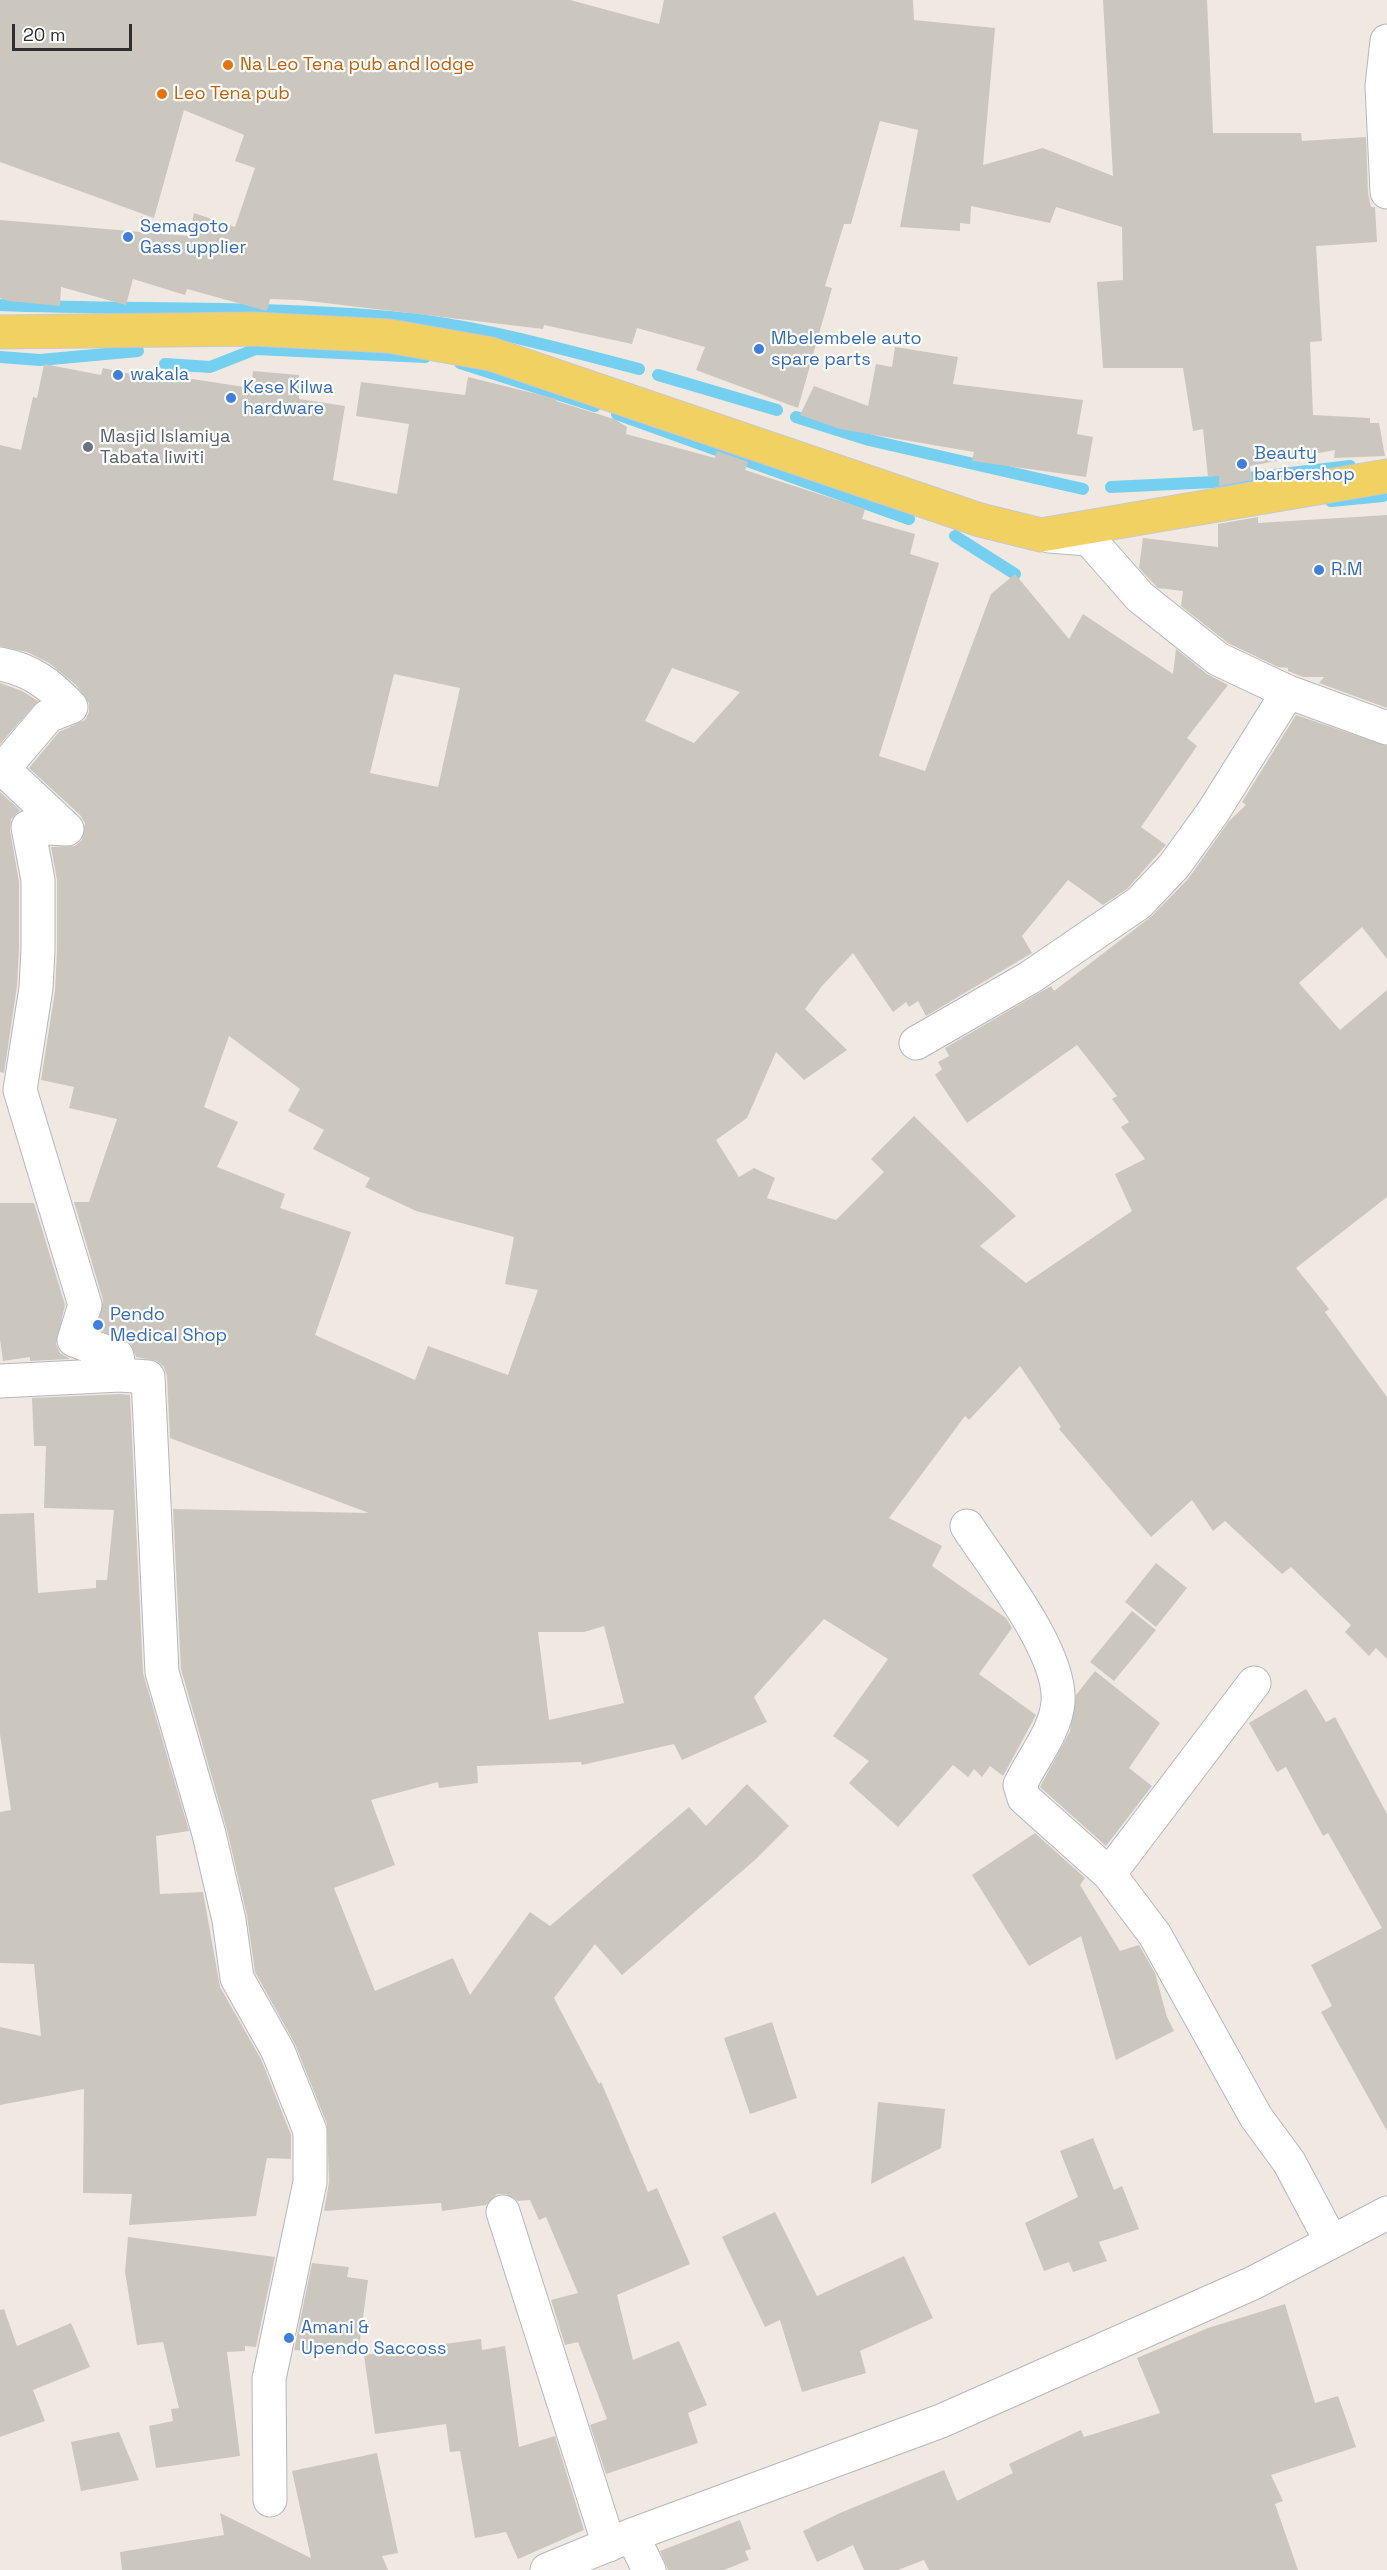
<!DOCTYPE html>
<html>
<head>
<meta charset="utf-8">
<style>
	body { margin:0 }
	#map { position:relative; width:1387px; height:2570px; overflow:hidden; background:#efe9e1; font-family:"Space Grotesk",sans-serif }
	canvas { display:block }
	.scale { position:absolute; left:12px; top:24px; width:120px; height:27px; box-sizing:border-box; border:3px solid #2e2e2e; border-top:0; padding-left:8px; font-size:18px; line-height:21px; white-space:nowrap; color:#2e2e2e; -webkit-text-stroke:4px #fff; paint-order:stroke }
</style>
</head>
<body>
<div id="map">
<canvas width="1387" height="2570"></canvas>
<div class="scale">20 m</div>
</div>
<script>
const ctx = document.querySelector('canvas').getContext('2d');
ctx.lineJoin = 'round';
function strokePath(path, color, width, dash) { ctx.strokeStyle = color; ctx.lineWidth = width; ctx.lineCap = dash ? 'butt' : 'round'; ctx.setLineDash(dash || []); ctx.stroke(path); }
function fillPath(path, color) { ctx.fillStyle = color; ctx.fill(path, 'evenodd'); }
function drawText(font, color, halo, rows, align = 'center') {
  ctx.font = font + ' "Space Grotesk",sans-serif'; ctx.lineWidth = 4.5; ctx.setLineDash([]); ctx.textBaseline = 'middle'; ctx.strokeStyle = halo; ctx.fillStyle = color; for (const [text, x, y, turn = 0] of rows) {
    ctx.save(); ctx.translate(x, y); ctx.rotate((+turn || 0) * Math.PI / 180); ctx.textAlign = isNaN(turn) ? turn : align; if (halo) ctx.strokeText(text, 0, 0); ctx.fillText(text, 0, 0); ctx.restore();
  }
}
const stream = new Path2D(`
	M0 305C130 310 261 306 390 317 475 324 557 348 639 369
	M0 357 40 360 138 351
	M460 363 595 406
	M165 364 210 367 256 349 425 357
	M658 375 777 410
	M617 414 909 519
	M796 417 869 440 1083 489
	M1111 487 1214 482 1350 466
	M1331 501 1383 496
	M955 536 1015 574`);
const building = new Path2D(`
	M0 0H570L659 24 664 0H913L914 20 995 28 983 165 1043 148 1113 176 1103 0H1207L1213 133H1301L1302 141 1366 137 1368 193 1371 207H1375L1377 242 1316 246 1322 341 1310 342 1313 415 1370 418V423H1379L1385 456 1334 458 1335 450 1250 466 1252 480 1219 486V476L1208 477 1203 429 1193 431 1183 368H1103L1097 282 1123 280 1122 227 1056 207 1050 223 971 206 970 224 960 223V231L900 227 918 130 880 121 851 224H844L825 286 832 288 798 408 696 370 705 347 637 328 632 344 544 325 543 329 300 300 270 299 267 311 187 289 185 295 133 279 126 305 61 287 60 306 8 301 0 298V220L189 236 194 213 235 227 255 168 235 161 244 135 184 110 154 218 0 162Z
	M895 347 958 357 953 384 1083 400 1077 434 1093 437 1086 477 972 461 974 452 840 429 800 415 814 386 868 406 876 364 892 367Z
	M44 364 101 375 103 368 140 376 165 378 166 375 251 388 253 371 299 375V399L345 406 333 480 397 494 409 424 356 416 361 382 465 395 468 377 557 399 556 401 614 419 627 427 626 434 715 458 717 451 748 462 745 470 865 509 862 519 915 534 910 554 939 563 879 756 925 771 991 594 1015 574 1069 639 1083 614 1173 674 1176 649 1207 674 1228 685 1187 738 1197 746 1141 827 1166 845 1127 889 1103 905 1068 880 1022 936 1032 953 926 1016 918 1001 909 1007 906 1002 893 1012 853 953 822 986 805 1009 847 1050 804 1080 776 1052 747 1118 716 1140 739 1177 754 1168 775 1178 767 1198 836 1220 884 1172 871 1159 914 1116 1016 1216 980 1246 1026 1283 1132 1211 1115 1174 1145 1159 1121 1127 1129 1122 1112 1099 1117 1096 1077 1045 967 1123 935 1075 942 1069 938 1062 949 1056 945 1048 1051 986 1054 991 1152 916 1188 879 1229 821 1246 805 1242 802 1296 715 1387 746V959L1362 927 1299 983 1340 1030 1387 990V1197L1296 1268 1329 1309 1325 1312 1387 1397V1659L1376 1648 1369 1656 1345 1632 1351 1625 1291 1567 1282 1574 1225 1521 1213 1531 1192 1500 1151 1537 1059 1429 1061 1427 1020 1366 969 1420 965 1416 889 1518 942 1546 932 1566 1006 1618 1012 1628 979 1674 1036 1715 1003 1776 990 1766 982 1777 974 1769 968 1777 953 1765 898 1827 849 1783 869 1761 833 1736 888 1659 824 1619 754 1697 767 1722 682 1760 674 1744 582 1765 581 1762 477 1766 478 1783 439 1788 438 1782 371 1800 395 1865 334 1888 375 1991 453 1958 470 1995 530 1912 550 1926 689 1807 706 1826 747 1784 789 1826 756 1859 622 1975 595 1944 554 1998 599 2084 601 2082 648 2192 657 2188 690 2264 617 2295 633 2360 679 2341 707 2405 688 2413 698 2443 606 2474 590 2425 607 2419 578 2342 565 2345 551 2300 578 2293 546 2217 539 2220 530 2200 518 2201 506 2194H497L486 2205 442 2211 441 2203 324 2211 329 2182 327 2124 295 2044 255 1972 247 1916 227 1830 181 1669 173 1509 369 1513 170 1438 167 1376 164 1367 157 1361 136 1357 131 1344 97 1329 103 1300 74 1202H89L117 1119 69 1108 74 1087 41 1080 55 991 57 950V880L51 847 75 846 82 840 85 823 80 815 29 768 59 732 85 720 89 712V703L76 685 49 663 27 652 0 646V445L21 450 33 397 37 398ZM672 668 740 692 694 743 645 721ZM394 674 460 688 438 787 370 773ZM229 1036 300 1089 288 1111 324 1130 313 1149 370 1178 365 1187 416 1211 514 1237 505 1284 538 1290 508 1375 428 1346 415 1380 315 1335 351 1232 280 1208 285 1194 217 1167 238 1122 204 1107ZM604 1626 624 1703 549 1720 538 1632H584Z
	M1387 515V708L1319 683 1324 677H1303L1288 671V668L1278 667 1228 643 1181 606 1183 591 1158 588 1139 568 1143 538 1218 547V524L1258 517V523Z
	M0 683 22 691 38 701 0 744Z
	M0 792 20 810 11 819 10 830 19 882V949L17 986 4 1073 0 1072Z
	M0 1203H34L65 1305 56 1344 60 1353 70 1359 30 1361V1357L3 1361 0 1339Z
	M120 1394 130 1395 143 1673 189 1831 156 1836 160 1894 203 1892 220 1987 261 2059 291 2135V2159L267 2158 256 2216 129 2225 132 2194 83 2193 84 2089 0 2105V2027L41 2036 34 1964 0 1963V1812L11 1810 0 1734V1514L34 1513 38 1593 96 1588V1580H107L114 1510 44 1508 46 1446H34L32 1398Z
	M1156 1563 1187 1588 1156 1627 1125 1602Z
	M1132 1611 1156 1630 1114 1681 1090 1662Z
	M1095 1671 1160 1723 1129 1768 1152 1786 1106 1846 1040 1787 1070 1731 1076 1695Z
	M1306 1689 1326 1722 1335 1717 1387 1814V2131L1321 2012 1332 2006 1311 1965 1382 1928 1328 1833 1323 1836 1286 1767 1277 1772 1249 1723Z
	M1035 1833 1085 1878 1080 1885 1120 1951 1139 1945 1155 1973 1167 2017 1174 2031 1116 2060 1081 1936 1029 1966 972 1875Z
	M772 2022 797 2098 750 2114 724 2038Z
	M878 2102 945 2109 941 2148 871 2184Z
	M1093 2138 1114 2190 1122 2186 1139 2229 1099 2242 1107 2261 1073 2272 1069 2262 1044 2271 1025 2223 1078 2197 1060 2151Z
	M775 2212 817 2296 904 2256 933 2318 860 2351 866 2373 802 2392 780 2320 765 2327 722 2237Z
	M128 2237 275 2257 256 2347 245 2346V2351L227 2352 240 2456 156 2468 149 2426 173 2421 171 2409 179 2408 163 2342 137 2345 125 2272Z
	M312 2263 349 2267 347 2277 368 2280 358 2355 294 2350Z
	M1285 2304 1315 2403 1338 2396 1356 2447 1271 2475 1283 2501 1275 2504 1298 2570H929L924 2560 898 2570H864L853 2545 817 2562 803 2531 840 2513 944 2470 957 2501 1013 2473 1009 2464 1081 2430 1084 2437 1160 2413 1137 2358 1208 2328Z
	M4 2309 17 2346 71 2323 90 2367 33 2390 45 2421 0 2437V2310Z
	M481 2339 482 2350 505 2346 519 2447 555 2436 584 2530 518 2559 506 2532 475 2538 460 2451 450 2452 446 2424 375 2434 364 2355Z
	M119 2432 139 2480 81 2491 71 2442Z
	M377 2453 398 2553 382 2556 388 2570H122L120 2552 224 2535 220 2513 311 2558 292 2471Z
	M740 2520 751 2549 745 2551 749 2560 724 2570H668L660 2551Z`);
const minor = new Path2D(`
	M1387 41 1382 86 1387 192
	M1049 536 1089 539 1140 597 1218 659 1288 692 1387 728
	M0 664C31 670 50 684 71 707L48 716 3 769 67 829 28 827 38 880V949L36 988 20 1090 85 1305 74 1340 117 1356 120 1375 148 1377 162 1672 209 1834 229 1920 237 1978 278 2051 310 2131V2182L269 2379 270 2500
	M916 1043 1029 978 1139 903 1174 866 1213 812 1288 692
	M0 1381 120 1375
	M967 1526C994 1568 1062 1652 1058 1702 1056 1731 1032 1759 1020 1785L1024 1798 1109 1874 1155 1935 1256 2117 1289 2162 1331 2241
	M1109 1874 1254 1683
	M503 2212 609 2545
	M632 2535 649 2570
	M547 2570 632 2535 941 2421 1253 2283 1387 2213`);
const major = new Path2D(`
	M0 332 254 329 389 336 491 354 980 520 1041 535 1387 476`);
const markers = [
	[228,65,6,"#e8710a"],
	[162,94,6,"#e8710a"],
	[128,237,6,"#3f7fe0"],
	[759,349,6,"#3f7fe0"],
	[118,375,6,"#3f7fe0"],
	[231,398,6,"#3f7fe0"],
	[88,447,6,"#6b7280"],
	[1242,464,6,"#3f7fe0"],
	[1319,570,6,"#3f7fe0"],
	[98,1325,6,"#3f7fe0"],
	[289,2338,6,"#3f7fe0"]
];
const foodNames = [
	["Na Leo Tena pub and lodge",240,65],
	["Leo Tena pub",174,94]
];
const shopNames = [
	["Semagoto",140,227],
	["Gass upplier",140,248],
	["Mbelembele auto",771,339],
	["spare parts",771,360],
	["wakala",130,375],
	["Kese Kilwa",243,388],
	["hardware",243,409],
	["Beauty",1254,454],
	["barbershop",1254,475],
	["R.M",1331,570],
	["Pendo",110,1315],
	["Medical Shop",110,1336],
	["Amani &",301,2328],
	["Upendo Saccoss",301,2349]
];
const worshipNames = [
	["Masjid Islamiya",100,437],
	["Tabata liwiti",100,458]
];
strokePath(stream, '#75cff0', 12);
fillPath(building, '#cbc7bf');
strokePath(minor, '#b4b7c1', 35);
strokePath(major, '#c9c9c9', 35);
strokePath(minor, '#fff', 33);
strokePath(major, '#f2d163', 33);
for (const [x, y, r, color] of markers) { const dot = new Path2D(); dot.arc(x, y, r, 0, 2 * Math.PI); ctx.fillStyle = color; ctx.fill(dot); strokePath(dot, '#fff', 2); }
drawText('18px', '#c56008', '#fff', foodNames, 'left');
drawText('18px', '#366cbe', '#fff', shopNames, 'left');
drawText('18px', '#5b616d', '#fff', worshipNames, 'left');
</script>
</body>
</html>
